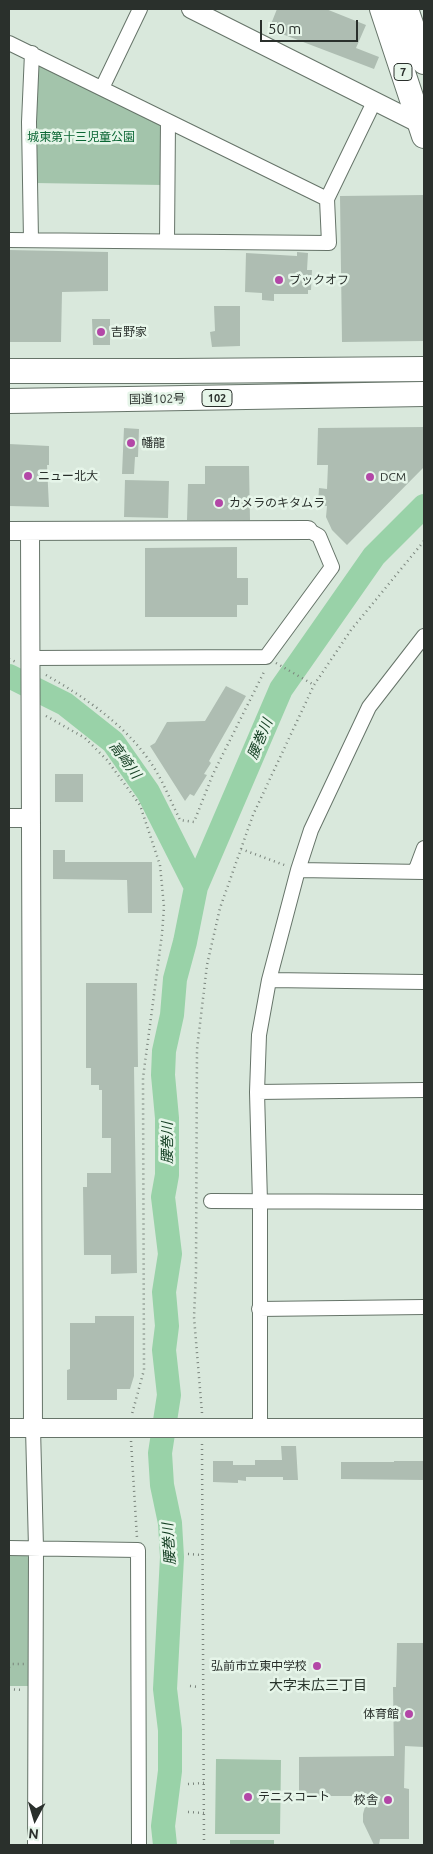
<!DOCTYPE html>
<html>
<head>
<meta charset="utf-8">
<style>
	body { margin:0 }
	#map { position:relative; width:433px; height:1854px; overflow:hidden; background:#d9e8dc; font-family:Ubuntu,sans-serif }
	canvas { display:block }
	.frame { position:absolute; inset:0; border:10px solid #2a302c; pointer-events:none }
	.north { position:absolute; left:10px; top:1794px; width:50px; height:50px; -webkit-text-stroke:4px #e6f5e9; paint-order:stroke; rotate:186deg; font-size:14px; font-weight:700; line-height:20px; text-align:center; color:#2a302c }
	.north::after { content:''; display:block; margin:auto; width:18px; height:22px; background:#2a302c; clip-path:polygon(50% 0,100% 100%,50% 72%,0 100%) }
	.scale { position:absolute; left:260px; top:20px; width:98px; height:22px; box-sizing:border-box; border:2px solid #2a302c; border-top:0; padding-left:6px; font-size:15px; line-height:18px; white-space:nowrap; color:#2a302c; -webkit-text-stroke:4px #e6f5e9; paint-order:stroke }
</style>
</head>
<body>
<div id="map">
<canvas width="433" height="1854"></canvas>
<div class="frame"></div>
<div class="north">N</div>
<div class="scale">50 m</div>
</div>
<script>
const ctx = document.querySelector('canvas').getContext('2d');
ctx.lineJoin = 'round';
function fillPath(path, color) { ctx.fillStyle = color; ctx.fill(path, 'evenodd'); }
function strokePath(path, color, width, dash) { ctx.strokeStyle = color; ctx.lineWidth = width; ctx.lineCap = dash ? 'butt' : 'round'; ctx.setLineDash(dash || []); ctx.stroke(path); }
function drawText(font, color, halo, rows, align = 'center') {
  ctx.font = font + ' Ubuntu,"Noto Sans JP",sans-serif'; ctx.lineWidth = 5; ctx.setLineDash([]); ctx.textBaseline = 'middle'; ctx.strokeStyle = halo; ctx.fillStyle = color; for (const [text, x, y, turn = 0] of rows) {
    ctx.save(); ctx.translate(x, y); ctx.rotate((+turn || 0) * Math.PI / 180); ctx.textAlign = isNaN(turn) ? turn : align; if (halo) ctx.strokeText(text, 0, 0); ctx.fillText(text, 0, 0); ctx.restore();
  }
}
const green = new Path2D(`
	M38 63 158 122 163 126V185L34 183 35 65Z
	M9 1552H24L29 1557V1686H9Z
	M216 1759 281 1760 280 1834H215Z
	M230 1840H274V1845H230Z`);
const river = new Path2D(`
	M9 676 65 704 113 742 148 792 196 887
	M165 1845 163 1826 170 1771V1730L165 1689 172 1557 170 1523 162 1485 160 1453 169 1395 164 1350 167 1326 164 1292 170 1254 163 1197 167 1175V1118L163 1075 164 1051 172 1015 175 979 185 942 196 887 281 689 374 556 424 506`);
const building = new Path2D(`
	M277 9H326L366 25 356 48 379 57 374 69 269 29Z
	M424 195V341L342 342 340 196Z
	M9 250 108 252V291L62 292 61 342H9Z
	M297 252 308 253 307 270H312L311 290H308V294H274V301L262 300V293L245 292 246 253 297 256Z
	M214 306H240V346L212 347 210 332 215 331Z
	M92 319H110V345H93Z
	M424 427V467L347 545 332 530 326 517 327 506 318 505 319 488 327 489 328 465H317L318 428Z
	M124 428 139 429 138 457H135L134 474H122Z
	M9 444 49 446V465H47L49 507 9 506Z
	M205 466H249L250 520H187L188 484H205Z
	M125 480 169 481 168 518 124 517Z
	M237 547V578H248V605H237V617H145V548Z
	M226 686 246 696 209 761 211 763 204 774 207 775 194 796 190 794 185 801 150 746 155 743 167 722 205 721Z
	M55 774H83V802H55Z
	M53 850H65V862H152V913H128L127 880 53 879Z
	M86 983H137L138 1067H134L137 1273 111 1274V1255H84L83 1187H87V1173H111V1138H102V1090H99V1085H91V1068H86Z
	M95 1316H134V1376L130 1389H117V1400H67V1370L70 1369V1323H95Z
	M281 1446H296L298 1480H283V1477H246V1481L238 1480V1483L213 1482V1461H233V1465H255V1460H282Z
	M394 1461H424V1480L341 1479V1462H394Z
	M397 1643H424V1747L405 1746 404 1788 409 1789V1839H380L379 1845H374L363 1822V1814L368 1796H299V1757L394 1756 393 1687H396Z`);
const path = new Path2D(`
	M9 659 16 662
	M276 663 314 685
	M46 675C88 699 131 729 156 771 165 786 172 804 180 820L194 822 213 774 265 670
	M46 716 85 738 107 760 140 805 160 865 164 907 162 934 143 1078 144 1370 132 1414
	M241 849 287 866
	M202 1413 194 1317 196 1273 197 1049 207 965 220 908 253 815 314 685 351 630 424 541
	M131 1441 137 1538
	M202 1444 204 1845
	M188 1554 202 1555
	M9 1667 12 1664H24
	M190 1686 199 1687
	M9 1689 22 1690
	M188 1784 204 1783
	M188 1812 204 1813`);
const minor = new Path2D(`
	M9 43 327 199
	M102 88 140 9
	M9 240 329 243 327 199 375 100
	M31 240 29 122 32 53
	M167 241 168 121
	M30 658 266 657 332 567 319 536 308 530
	M298 870 424 872
	M415 872 424 848
	M269 980 424 982
	M257 1092 424 1090
	M211 1201 424 1202
	M259 1309 424 1307
	M33 1428 36 1548 35 1845
	M260 1428V1202L257 1092 259 1035 269 980 298 870 311 830 369 707 424 636
	M9 1548 138 1550 139 1845`);
const tertiary = new Path2D(`
	M191 9 424 126
	M9 531 308 530
	M30 531 33 1428
	M9 818H30
	M9 1428H424`);
const trunk = new Path2D(`
	M382 9 424 136
	M406 9 424 62
	M9 371H177L424 369
	M9 401 424 394`);
const markers = [
	[279,280,5,"#b347a7"],
	[101,332,5,"#b347a7"],
	[131,443,5,"#b347a7"],
	[28,476,5,"#b347a7"],
	[370,477,5,"#b347a7"],
	[219,503,5,"#b347a7"],
	[317,1666,5,"#b347a7"],
	[409,1714,5,"#b347a7"],
	[248,1797,5,"#b347a7"],
	[388,1800,5,"#b347a7"]
];
const shields = [
	[403,72,18],
	[217,398,30]
];
const shieldNames = [
	["7",403,72],
	["102",217,398]
];
const parkNames = [
	["城東第十三児童公園",81,137]
];
const poiNames = [
	["ブックオフ",289,280],
	["吉野家",111,332],
	["幡龍",141,443],
	["ニュー北大",38,476],
	["DCM",380,477],
	["カメラのキタムラ",229,503],
	["弘前市立東中学校",307,1666,"right"],
	["体育館",399,1714,"right"],
	["テニスコート",258,1797],
	["校舎",378,1800,"right"]
];
const streetNames = [
	["国道102号",157,399,-1]
];
const waterNames = [
	["腰巻川",260,739,-67],
	["高崎川",125,760,53],
	["腰巻川",167,1143,-90],
	["腰巻川",169,1544,-94]
];
const neighbourhoodNames = [
	["大字末広三丁目",318,1685]
];
fillPath(green, '#a3c4ab');
strokePath(river, '#99d2a8', 24);
fillPath(building, '#aebdb2');
strokePath(minor, '#667469', 16);
strokePath(tertiary, '#667469', 20);
strokePath(trunk, '#667469', 26);
strokePath(path, '#7a847c', 2.5, [1, 4]);
strokePath(minor, '#fff', 14);
strokePath(tertiary, '#fff', 18);
strokePath(trunk, '#fff', 24);
for (const [x, y, r, color] of markers) { const dot = new Path2D(); dot.arc(x, y, r, 0, 2 * Math.PI); ctx.fillStyle = color; ctx.fill(dot); strokePath(dot, '#e6f5e9', 2); }
for (const [x, y, w] of shields) { const box = new Path2D(); box.roundRect(x - w / 2, y - 8.5, w, 17, 4); ctx.fillStyle = '#e6f5e9'; ctx.fill(box); strokePath(box, '#2a302c', 1); }
drawText('bold 11px', '#2a302c', null, shieldNames);
drawText('12px', '#0b6634', '#e6f5e9', parkNames);
drawText('12px', '#2a302c', '#e6f5e9', poiNames, 'left');
drawText('12px', '#2a302c', '#e6f5e9', streetNames);
drawText('italic 14px', '#123d21', '#e6f5e9', waterNames);
drawText('14px', '#28342b', '#e6f5e9', neighbourhoodNames);
</script>
</body>
</html>
